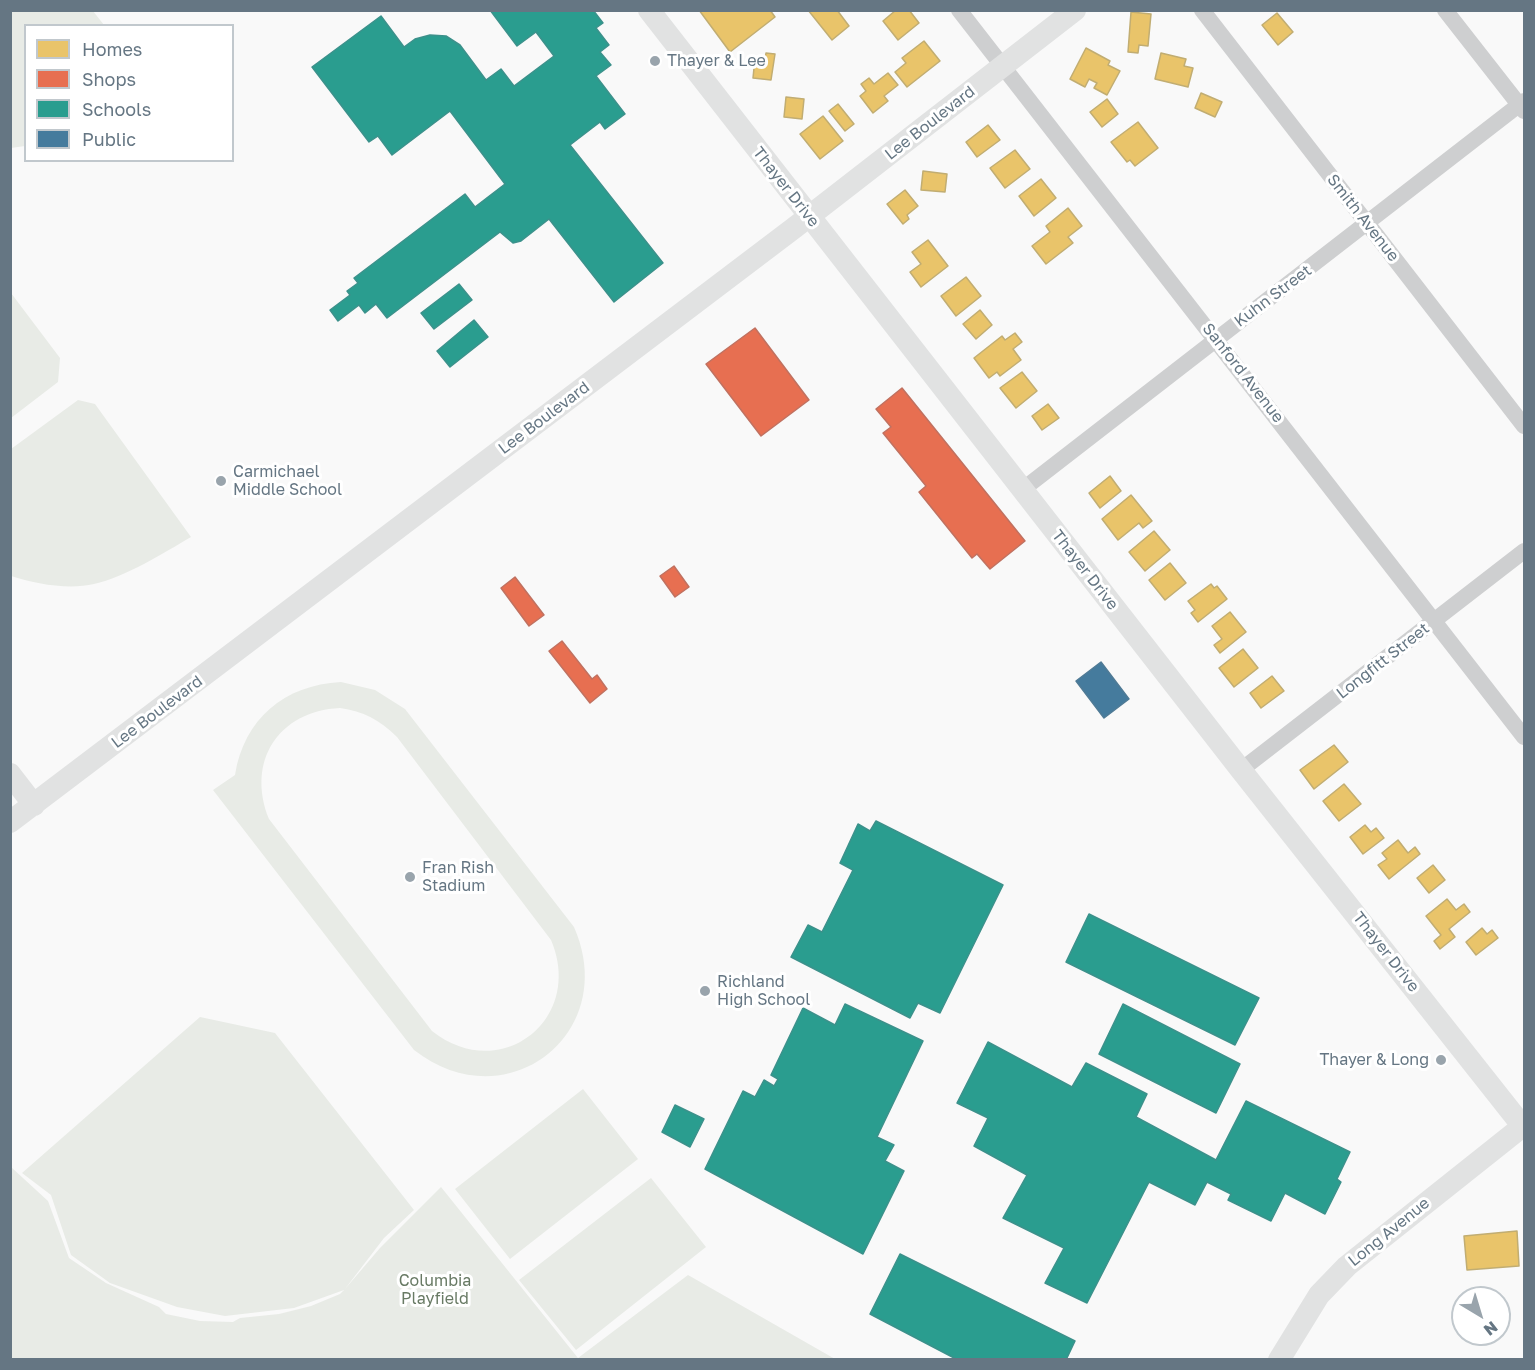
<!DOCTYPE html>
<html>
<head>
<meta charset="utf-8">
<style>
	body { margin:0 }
	#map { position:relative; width:1535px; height:1370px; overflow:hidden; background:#f9f9f9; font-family:"Golos Text",sans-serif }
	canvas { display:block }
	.frame { position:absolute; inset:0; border:12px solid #657683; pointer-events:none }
	.legend { position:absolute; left:24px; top:24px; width:210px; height:138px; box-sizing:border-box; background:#fff; border:2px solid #c1c8cd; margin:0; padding:8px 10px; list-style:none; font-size:18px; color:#657683 }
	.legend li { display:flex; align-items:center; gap:12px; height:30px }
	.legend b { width:30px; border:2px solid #c1c8cd }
	.north { position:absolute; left:1451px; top:1286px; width:60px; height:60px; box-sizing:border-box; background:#fff; border:2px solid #c1c8cd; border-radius:50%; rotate:142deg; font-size:16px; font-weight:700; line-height:24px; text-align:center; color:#657683 }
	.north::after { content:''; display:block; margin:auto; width:21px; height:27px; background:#99a4ac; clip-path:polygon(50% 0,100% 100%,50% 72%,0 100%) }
</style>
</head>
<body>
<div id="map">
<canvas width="1535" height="1370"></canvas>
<div class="frame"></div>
<ul class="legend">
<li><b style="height:16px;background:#e9c46a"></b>Homes</li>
<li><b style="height:16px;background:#e76f51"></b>Shops</li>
<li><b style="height:16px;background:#2a9d8f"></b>Schools</li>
<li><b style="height:16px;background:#457b9d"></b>Public</li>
</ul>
<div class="north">N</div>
</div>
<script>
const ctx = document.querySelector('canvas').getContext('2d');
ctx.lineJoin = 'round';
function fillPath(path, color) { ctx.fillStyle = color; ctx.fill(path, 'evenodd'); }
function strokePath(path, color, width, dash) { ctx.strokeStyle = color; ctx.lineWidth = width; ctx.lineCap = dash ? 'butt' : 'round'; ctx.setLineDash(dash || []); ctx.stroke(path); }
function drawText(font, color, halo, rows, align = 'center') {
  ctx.font = font + ' "Golos Text",sans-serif'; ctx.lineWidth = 6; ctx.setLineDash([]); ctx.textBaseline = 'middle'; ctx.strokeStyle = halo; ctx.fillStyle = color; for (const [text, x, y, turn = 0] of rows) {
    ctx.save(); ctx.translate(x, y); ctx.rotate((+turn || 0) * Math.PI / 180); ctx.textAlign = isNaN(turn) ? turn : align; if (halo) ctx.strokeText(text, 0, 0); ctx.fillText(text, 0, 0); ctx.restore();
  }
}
const green = new Path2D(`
	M10 11H93L104 25 26 26 25 146 11 148Z
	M11 293 60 358 58 382 11 418Z
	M78 400 95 404 191 537C164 553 125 577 94 584 69 590 35 584 11 576V449Z
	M341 682 375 690 405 709 574 927C621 1034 506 1122 414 1050L213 790 235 775C244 719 284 685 341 682ZM340 708C363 711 380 720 397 737L551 940C585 1020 500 1085 432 1031L269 819C246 762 278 711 340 708Z
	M200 1017 275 1033 414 1210 384 1238 345 1289 380 1248 441 1187 578 1358 688 1275 835 1359H11V1167L48 1201 69 1258 106 1283 159 1307 166 1314 200 1321 233 1322 240 1318 279 1314 311 1306 340 1294 344 1290 294 1308 225 1316 177 1307 110 1283 71 1255 51 1195 22 1173Z
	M583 1089 638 1159 510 1259 455 1189Z
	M651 1178 706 1247 576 1350 519 1280Z`);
const homes = new Path2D(`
	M699 10H770L775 17 730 52Z
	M808 10H837L849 26 832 40Z
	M896 10H909L919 23 898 40 883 21Z
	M1131 12 1151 14 1148 46 1139 45 1138 53 1128 52Z
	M1277 13 1293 32 1278 45 1262 25Z
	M924 41 940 61 907 87 895 72 906 63 902 58Z
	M1086 48 1110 61 1108 65 1120 71 1107 95 1094 88 1097 83 1089 79 1085 87 1070 79Z
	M766 53 775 54 771 80 753 78 755 58 765 59Z
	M1161 53 1186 59 1184 66 1193 68 1188 87 1155 79Z
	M888 73 898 85 884 96 888 101 873 113 860 96 866 91 861 84 869 78 874 84Z
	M1201 93 1222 102 1215 117 1195 108Z
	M786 97 804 99 802 119 784 117Z
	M1107 99 1118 114 1102 127 1090 112Z
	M838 104 854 124 845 131 829 111Z
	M823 116 843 141 820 159 800 134Z
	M1138 122 1158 148 1135 166 1130 160 1127 162 1111 142Z
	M988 125 1000 140 977 157 966 142Z
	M1015 150 1030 169 1005 188 990 168Z
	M923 171 947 174 945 192 921 190Z
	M1041 179 1056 198 1034 216 1019 196Z
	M905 190 918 206 907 215 909 219 903 224 887 204Z
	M1068 208 1082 226 1068 237 1073 243 1046 264 1032 246 1050 232 1046 226Z
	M928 240 948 266 921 287 910 272 921 264 912 252Z
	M966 277 981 296 956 316 941 296Z
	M980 310 992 325 976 339 963 324Z
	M1015 333 1022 342 1013 349 1021 360 1000 376 997 372 989 378 974 358 1002 336 1005 340Z
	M1022 372 1037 391 1016 408 1000 388Z
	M1048 404 1059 418 1042 430 1032 416Z
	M1110 476 1121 491 1100 508 1089 493Z
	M1131 495 1152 521 1143 528 1139 523 1118 540 1102 519Z
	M1154 531 1170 550 1145 571 1129 552Z
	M1170 563 1186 583 1165 600 1149 580Z
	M1211 584 1214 588 1217 586 1227 599 1198 622 1191 613 1195 610 1188 601Z
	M1230 612 1246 632 1220 653 1214 645 1222 639 1212 626Z
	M1243 649 1258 668 1234 687 1219 668Z
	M1272 676 1284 691 1261 708 1250 693Z
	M1334 745 1348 762 1314 789 1300 770Z
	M1344 784 1361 804 1339 821 1323 801Z
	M1365 825 1371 832 1376 828 1384 838 1363 854 1350 837Z
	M1398 840 1408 853 1415 847 1420 854 1389 879 1378 865 1387 859 1382 853Z
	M1433 865 1445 880 1429 893 1417 878Z
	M1447 899 1456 910 1464 904 1470 912 1449 929 1455 937 1440 949 1434 941 1441 935 1426 916Z
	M1482 928 1487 934 1492 930 1498 938 1476 955 1466 942Z
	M1517 1231 1519 1266 1467 1270 1464 1236Z`);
const shops = new Path2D(`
	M755 328 809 400 761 436 706 364Z
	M902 388 1025 541 990 569 977 554 972 558 919 492 926 486 883 433 891 427 876 409Z
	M674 566 689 587 675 597 660 576Z
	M515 577 544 615 529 626 501 588Z
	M562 641 592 679 597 675 607 689 590 703 549 651Z`);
const schools = new Path2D(`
	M490 10H593L603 23 596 28 609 45 600 52 611 65 596 76 625 114 605 129 600 122 570 145 663 263 614 302 549 219 521 241 513 243 500 232 387 318 376 304 365 313 359 305 338 321 330 310 350 295 347 291 358 283 354 278 465 194 475 207 505 184 450 111 392 155 378 136 369 142 312 67 381 16 404 47 415 39 430 35 446 36 460 45 486 80 501 69 514 86 554 56 536 32 517 46Z
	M459 284 472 300 434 329 421 313Z
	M474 320 488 337 450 367 437 351Z
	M876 821 1003 885 940 1013 918 1003 910 1018 791 957 808 925 822 932 853 870 840 863 858 824 870 831Z
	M1089 914 1259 998 1235 1045 1066 962Z
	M845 1004 923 1041 877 1137 894 1145 885 1161 904 1171 863 1254 705 1169 743 1091 755 1097 764 1080 774 1086 778 1079 771 1075 803 1008 835 1025Z
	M1123 1004 1240 1064 1216 1113 1099 1054Z
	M988 1042 1072 1087 1086 1063 1147 1094 1136 1117 1216 1160 1246 1101 1350 1152 1337 1179 1341 1182 1325 1214 1285 1193 1271 1221 1228 1200 1231 1194 1207 1182 1195 1205 1149 1182 1087 1303 1045 1283 1064 1248 1003 1218 1027 1175 974 1146 988 1118 957 1103Z
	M675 1105 704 1119 690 1147 662 1132Z
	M900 1254 1075 1341 1066 1360H958L870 1314Z`);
const public = new Path2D(`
	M1101 662 1129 699 1104 718 1076 681Z`);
const street = new Path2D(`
	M959 10 1524 737
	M1202 10 1524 426
	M1445 10 1524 111
	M1022 490 1524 101
	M1241 770 1524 551`);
const secondary = new Path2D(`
	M649 10 1241 770 1524 1128
	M10 774 34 805
	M10 822 794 228 1075 10
	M1279 1360 1319 1295 1347 1266 1523 1126`);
const markers = [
	[655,61,6,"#99a4ac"],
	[221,481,6,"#99a4ac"],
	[410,877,6,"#99a4ac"],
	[705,991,6,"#99a4ac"],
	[1441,1060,6,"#99a4ac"]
];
const poiNames = [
	["Thayer & Lee",667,61],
	["Carmichael",233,472],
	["Middle School",233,490],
	["Fran Rish",422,868],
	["Stadium",422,886],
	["Richland",717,982],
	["High School",717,1000],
	["Thayer & Long",1429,1060,"right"]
];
const streetNames = [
	["Lee Boulevard",930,123,-38],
	["Thayer Drive",786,187,52],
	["Smith Avenue",1363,218,52],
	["Kuhn Street",1273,296,-37],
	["Sanford Avenue",1243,373,52],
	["Lee Boulevard",544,418,-37],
	["Thayer Drive",1085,570,52],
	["Longfitt Street",1383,661,-38],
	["Lee Boulevard",157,712,-37],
	["Thayer Drive",1386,952,52],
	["Long Avenue",1389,1232,-39]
];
const parkNames = [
	["Columbia",435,1281],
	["Playfield",435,1299]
];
fillPath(green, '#e8ebe6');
fillPath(homes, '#e9c46a');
strokePath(homes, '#c1ad72', 1.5);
fillPath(shops, '#e76f51');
strokePath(shops, '#c07160', 1.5);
fillPath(schools, '#2a9d8f');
strokePath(schools, '#3c918b', 1.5);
fillPath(public, '#457b9d');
strokePath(public, '#4f7a95', 1.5);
strokePath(street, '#cecfd0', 16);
strokePath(secondary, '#e1e2e2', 22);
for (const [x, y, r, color] of markers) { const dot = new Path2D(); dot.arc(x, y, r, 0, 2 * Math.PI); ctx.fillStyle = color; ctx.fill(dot); strokePath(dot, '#fff', 2); }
drawText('16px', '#657683', '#fff', poiNames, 'left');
drawText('16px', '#657683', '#fff', streetNames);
drawText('16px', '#687a64', '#fff', parkNames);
</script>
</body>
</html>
